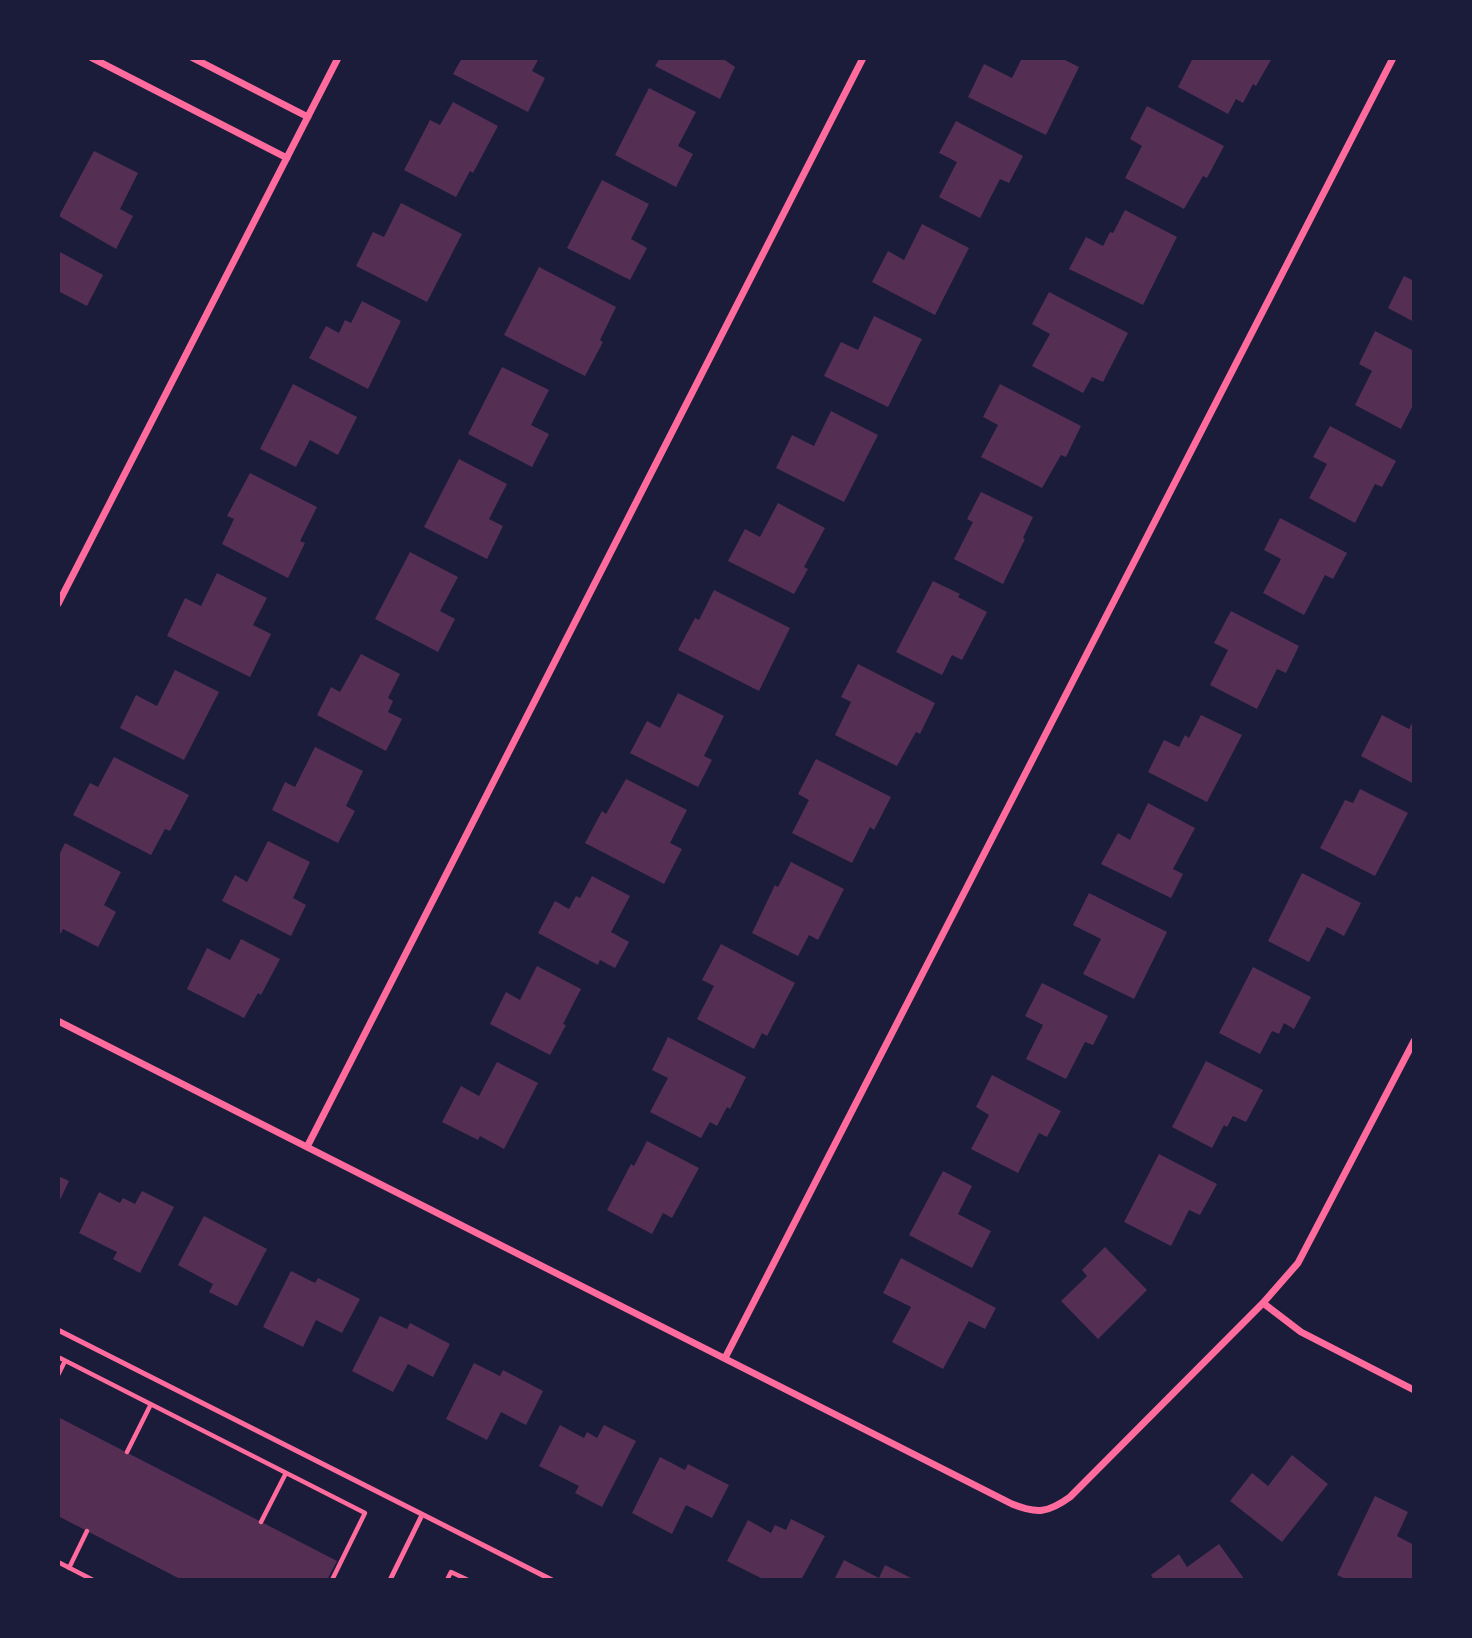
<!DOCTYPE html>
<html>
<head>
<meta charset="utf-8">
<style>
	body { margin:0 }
	#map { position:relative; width:1472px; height:1638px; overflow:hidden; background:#1b1b3a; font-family:"IBM Plex Sans",sans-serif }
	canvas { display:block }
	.frame { position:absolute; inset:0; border:60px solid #1b1b3a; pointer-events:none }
</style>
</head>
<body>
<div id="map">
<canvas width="1472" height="1638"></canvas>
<div class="frame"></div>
</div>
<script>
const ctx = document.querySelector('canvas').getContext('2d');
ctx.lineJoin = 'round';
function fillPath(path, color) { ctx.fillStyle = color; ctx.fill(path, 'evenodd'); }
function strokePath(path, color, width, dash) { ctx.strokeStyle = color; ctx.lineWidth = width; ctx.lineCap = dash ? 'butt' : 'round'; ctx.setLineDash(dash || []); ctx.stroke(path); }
const building = new Path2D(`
	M462 58H539L532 71 545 78 528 112 453 74Z
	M660 58H722L735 67 720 99 655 66Z
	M1022 58H1061L1079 67 1046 135 968 97 984 64 1012 78Z
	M1193 58H1272L1256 86 1253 84 1243 103 1236 99 1228 114 1178 87Z
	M649 88 696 112 678 146 693 154 676 187 615 155Z
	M453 102 498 126 473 173 470 171 456 197 404 170 430 120 440 125Z
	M1147 106 1224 146 1207 178 1203 176 1184 209 1125 178 1142 146 1130 139Z
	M956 121 1023 156 1009 183 1000 179 980 218 939 197 957 162 939 153Z
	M94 151 138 173 120 209 133 216 116 249 59 216Z
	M602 180 649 204 631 239 647 248 630 280 567 248Z
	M401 203 462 234 427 302 356 266 373 232 384 237Z
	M1125 210 1177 237 1143 305 1069 269 1086 237 1103 246 1110 232 1113 233Z
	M922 224 969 248 935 315 872 282 888 251 904 260Z
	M58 251 103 275 87 306 60 292 58 297Z
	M539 267 616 307 600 340 603 342 585 376 504 335Z
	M1404 276 1414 281V322L1388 308Z
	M1049 292 1128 333 1103 382 1092 377 1083 393 1032 366 1050 334 1032 324Z
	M362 301 401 321 368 389 309 358 326 326 339 333 345 320 351 323Z
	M874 316 922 339 888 407 824 376 841 342 858 350Z
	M1375 331 1414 351V403L1401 429 1355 405 1372 371 1359 364Z
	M502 367 549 390 531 425 549 434 532 467 468 434Z
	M293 384 357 417 338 455 310 440 296 467 260 449Z
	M1000 384 1081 426 1066 457 1061 455 1042 488 981 457 998 425 983 417Z
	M831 411 878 435 844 502 776 468 792 435 814 446Z
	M1330 426 1396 461 1382 487 1375 484 1355 523 1309 498 1327 464 1313 457Z
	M459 459 507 484 489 519 503 526 487 559 424 527Z
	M250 473 317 507 300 541 305 543 288 578 222 544 234 519 227 516Z
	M981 492 1033 517 1023 538 1025 539 1003 584 954 559 973 522 967 519Z
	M778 503 825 528 804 567 808 569 794 594 728 561 745 529 760 537Z
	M1280 518 1347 553 1333 579 1325 575 1304 615 1263 593 1281 559 1264 550Z
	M410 552 458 577 440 611 455 619 438 652 375 619Z
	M217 573 267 598 253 625 271 634 250 677 167 636 185 598 201 606Z
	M933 581 960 594 958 597 987 612 962 660 952 655 942 675 896 652Z
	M714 590 790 628 759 691 678 650 695 618 699 620Z
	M1231 611 1299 646 1286 673 1277 669 1257 709 1210 685 1228 650 1214 643Z
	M361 654 400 674 388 698 393 701 388 712 402 719 386 751 317 715 331 687 340 692Z
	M858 664 935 703 920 734 916 732 897 766 835 735 851 702 841 697Z
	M175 670 219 692 184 760 120 728 136 695 157 706Z
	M678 693 724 716 704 756 712 760 698 787 630 753 647 721 660 728Z
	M1201 715 1242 735 1207 802 1148 772 1164 740 1179 747 1185 735 1189 738Z
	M1382 715 1409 729 1414 719V784L1361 756Z
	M315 747 363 771 346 806 355 811 338 843 272 810 285 782 295 787Z
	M114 757 189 795 170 831 165 829 151 855 73 815 90 783 98 787Z
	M816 759 891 797 874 830 870 827 852 863 792 833 809 800 798 794Z
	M626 779 687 810 670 843 682 849 664 884 585 843 602 811 606 814Z
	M1360 789 1408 813 1375 876 1320 848 1345 800 1353 803Z
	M1148 803 1195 828 1173 869 1183 874 1171 898 1101 864 1118 833 1130 840Z
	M268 841 310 862 293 898 306 905 291 936 222 901 235 875 247 882Z
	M65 843 121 872 104 905 116 912 98 947 63 929 58 938V857Z
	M791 862 844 889 818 940 809 935 798 956 752 933 775 885 778 887Z
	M1302 873 1361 903 1344 936 1327 927 1309 962 1268 941Z
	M592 876 630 896 611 932 629 942 615 968 600 960 598 965 538 933 555 901 569 909 576 896 580 898Z
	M1089 893 1167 932 1134 999 1083 974 1101 939 1073 925Z
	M241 939 280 959 261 995 258 993 244 1018 187 989 207 948 230 960Z
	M721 944 795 983 767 1036 762 1033 754 1049 697 1019 714 986 702 980Z
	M537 966 581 989 563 1024 566 1025 550 1055 490 1024 506 992 520 1000Z
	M1253 967 1311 997 1294 1029 1284 1023 1279 1034 1272 1031 1260 1054 1219 1033Z
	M1042 983 1108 1016 1093 1045 1085 1042 1066 1079 1026 1059 1043 1025 1025 1016Z
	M668 1037 746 1077 730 1109 727 1107 717 1126 710 1122 701 1138 650 1112 668 1078 652 1070Z
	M1206 1061 1263 1090 1246 1122 1233 1116 1227 1127 1224 1125 1212 1148 1172 1127Z
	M497 1062 538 1083 504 1149 480 1136 478 1140 442 1122 461 1086 479 1096Z
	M992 1075 1061 1111 1047 1137 1039 1133 1018 1173 971 1149 989 1115 976 1107Z
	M647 1141 699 1168 672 1218 663 1213 652 1234 607 1210 631 1164 634 1166Z
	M1159 1154 1217 1184 1200 1215 1189 1210 1171 1246 1124 1222Z
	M943 1171 972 1186 958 1214 991 1231 972 1268 909 1235Z
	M58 1176 69 1181 58 1204Z
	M142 1191 174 1207 140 1273 113 1259 117 1252 79 1233 99 1192 120 1203 123 1198 135 1204Z
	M204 1216 267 1249 237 1306 209 1292 213 1284 178 1265Z
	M1105 1247 1147 1290 1098 1339 1061 1301 1087 1276 1082 1270Z
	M901 1258 996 1308 985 1329 969 1321 943 1369 892 1342 911 1307 883 1293Z
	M291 1271 315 1283 318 1278 360 1299 342 1333 316 1320 303 1347 263 1327Z
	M380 1316 407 1329 410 1323 450 1344 433 1377 408 1364 393 1392 352 1371Z
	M474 1363 500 1376 503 1370 543 1391 526 1425 501 1412 487 1440 446 1419Z
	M58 1417 337 1561 327 1580H182L58 1516Z
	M560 1425 584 1438 587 1432 597 1438 604 1425 636 1441 602 1507 575 1493 579 1486 539 1466Z
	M1292 1455 1328 1484 1282 1542 1230 1501 1252 1473 1268 1486Z
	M660 1457 685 1470 688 1464 729 1485 712 1518 686 1505 672 1534 632 1513Z
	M1375 1496 1408 1512 1397 1536 1414 1545V1580H1348L1337 1575Z
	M791 1519 825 1536 801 1580H765L727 1561 748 1520 771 1533 775 1525 786 1530Z
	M1219 1544 1245 1580H1154L1151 1575 1179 1554 1187 1567Z
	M844 1560 879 1578 885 1565 915 1580H834Z`);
const path = new Path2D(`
	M58 1357 365 1513 332 1580
	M58 1375 65 1361
	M127 1452 151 1404
	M261 1522 286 1473
	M58 1562 93 1580
	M69 1568 87 1531
	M447 1580 451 1572 468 1580`);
const service = new Path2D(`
	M58 1330 552 1580
	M390 1580 422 1515`);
const minor = new Path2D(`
	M92 58 287 158
	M193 58 308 117
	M58 604 338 58
	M58 1021 1012 1504C1037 1514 1048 1513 1070 1497L1263 1303 1298 1263 1414 1041
	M307 1147 863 58
	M1263 1303 1301 1332 1414 1390
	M725 1358 1393 58`);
fillPath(building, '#542f53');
strokePath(path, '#ff6b9d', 4.5);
strokePath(service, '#ff6b9d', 5);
strokePath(minor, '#ff6b9d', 7);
</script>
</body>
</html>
